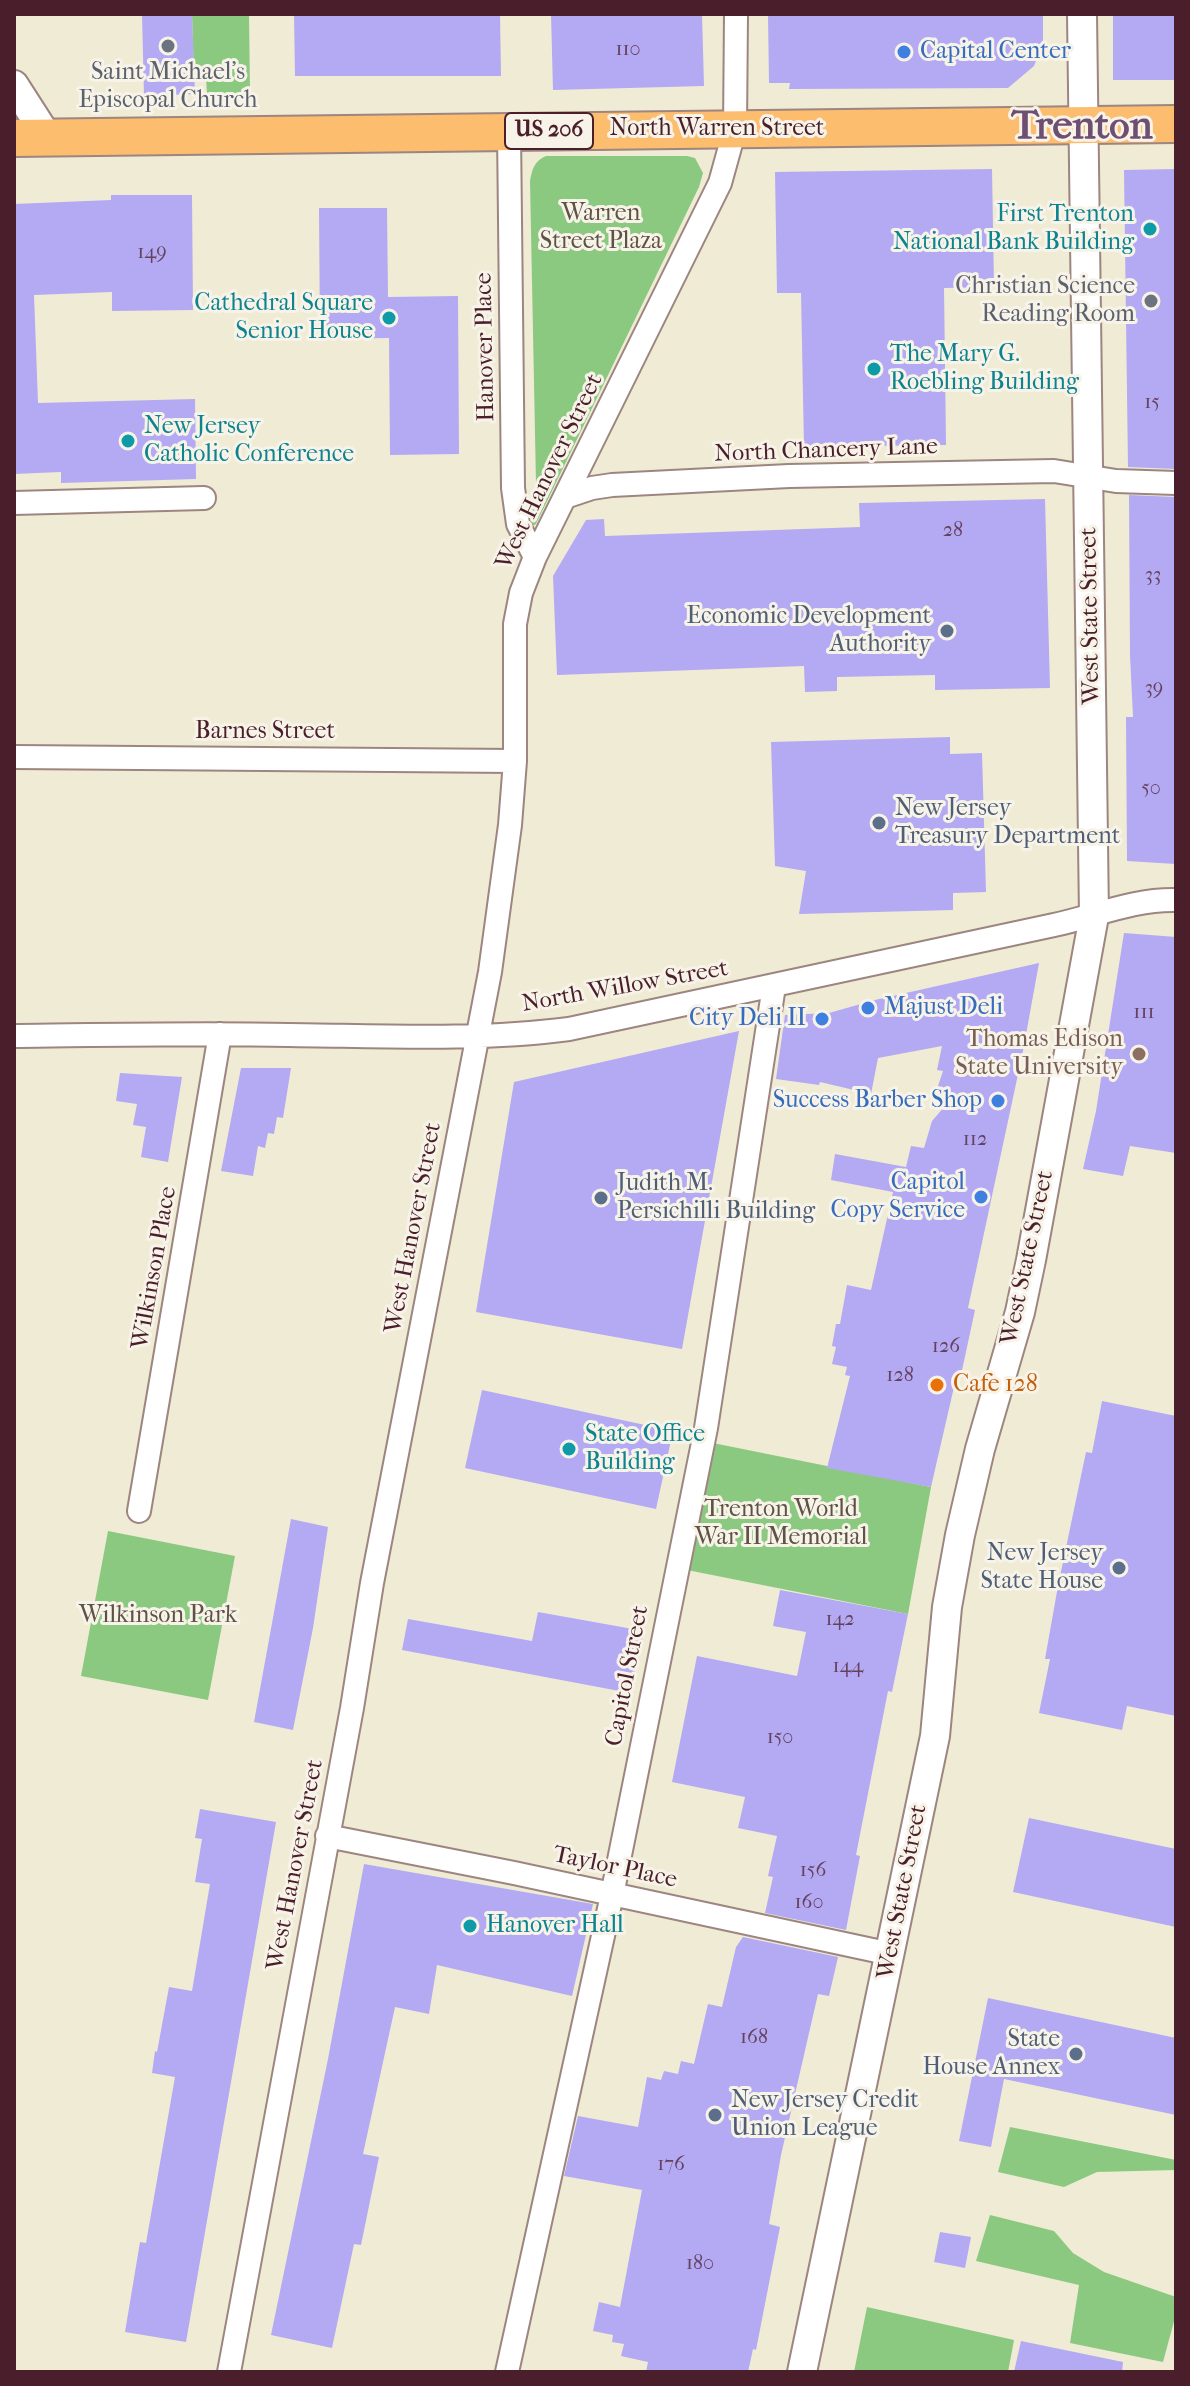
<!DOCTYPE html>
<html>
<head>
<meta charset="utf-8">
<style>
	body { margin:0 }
	#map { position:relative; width:1190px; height:2386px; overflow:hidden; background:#f0ebd5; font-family:"IM FELL French Canon",serif }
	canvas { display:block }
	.frame { position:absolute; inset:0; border:16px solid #4a1f2b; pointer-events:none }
</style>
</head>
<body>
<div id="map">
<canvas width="1190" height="2386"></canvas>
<div class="frame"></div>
</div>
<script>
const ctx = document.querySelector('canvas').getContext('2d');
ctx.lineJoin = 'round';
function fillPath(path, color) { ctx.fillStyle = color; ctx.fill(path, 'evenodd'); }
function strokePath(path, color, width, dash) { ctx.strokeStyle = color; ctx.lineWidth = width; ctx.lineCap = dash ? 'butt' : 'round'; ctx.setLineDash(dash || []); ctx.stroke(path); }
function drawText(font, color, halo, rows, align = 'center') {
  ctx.font = font + ' "IM FELL French Canon",serif'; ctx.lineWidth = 6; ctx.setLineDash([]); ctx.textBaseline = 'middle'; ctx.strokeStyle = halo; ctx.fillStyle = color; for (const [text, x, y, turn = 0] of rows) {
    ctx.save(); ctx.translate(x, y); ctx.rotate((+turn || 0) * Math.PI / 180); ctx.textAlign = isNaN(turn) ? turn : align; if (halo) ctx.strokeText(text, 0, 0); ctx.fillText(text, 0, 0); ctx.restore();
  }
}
const green = new Path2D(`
	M192 14H249L250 93 207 94 206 78H194Z
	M546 156H687L695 158 703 173 699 187 536 524 531 527 524 516 534 497 536 484 530 181C532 170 534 161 546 156Z
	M713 1443 931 1487 908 1614 687 1570Z
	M108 1531 235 1556 208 1700 81 1676Z
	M1010 2127 1176 2160V2170L1097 2172 1064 2187 998 2172Z
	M990 2215 1054 2231 1073 2253 1104 2272 1176 2297V2314L1163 2362 1070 2343 1079 2285 976 2261Z
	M867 2307 1014 2340 1008 2372H854Z`);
const building = new Path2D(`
	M142 14H192L195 94 144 96Z
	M294 14H500L501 76H295Z
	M551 14H702L704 86 553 90Z
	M768 14H1043V43L1034 66 1008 88 789 89 790 83H769Z
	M1113 14H1176V80H1113Z
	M992 169 994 287 944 288 946 445 804 447 801 293H777L775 172Z
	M1176 169V469L1128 467 1124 170Z
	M111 195H192L193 310 112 311V292L34 295 38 403 195 399 196 479 61 483V472L14 474V204L111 200Z
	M319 208H387L388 297 458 296 459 454 390 455 389 338 320 339Z
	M1129 495 1176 497V864L1127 861 1126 717H1133L1130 655Z
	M1045 499 1050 688 935 690V675L837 677V691L805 692 804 666 557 675 553 576 586 520 604 519 605 536 860 527 859 503Z
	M950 737V754L982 753 986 892 953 893V910L799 914 806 871 775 866 771 742Z
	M1124 933 1176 937V1153L1130 1146 1123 1176 1083 1169 1096 1111Z
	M1039 963 1023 1051 968 1308 975 1310 961 1375 957 1374 931 1487 827 1468 850 1376 845 1375 847 1367 832 1364 836 1347 832 1346 836 1324H840L847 1285 871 1290 893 1192 831 1180 835 1154 906 1167 911 1146 924 1148 932 1121 945 1106 935 1095 943 1071 937 1070 942 1046 878 1058 871 1094 820 1082 819 1085 776 1079 785 1015 829 1013 875 1000Z
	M739 1031 682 1349 476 1312 514 1082Z
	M241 1068H291L283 1118 277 1117 274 1134 268 1133 265 1148 258 1146 253 1176 221 1171Z
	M120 1073 182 1077 168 1162 141 1157 146 1127 133 1125 137 1104 116 1101Z
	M482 1390 673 1431 656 1509 465 1468Z
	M1102 1401 1176 1416V1716L1127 1706 1122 1730 1039 1713 1050 1659H1045L1058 1586 1086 1452 1092 1453Z
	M291 1519 328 1527 313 1628 293 1730 254 1722Z
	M780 1590 908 1614 892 1692 888 1691 856 1855 860 1856 846 1930 765 1913 773 1877 768 1876 777 1836 738 1828 745 1797 672 1782 697 1656 797 1676 806 1632 773 1626Z
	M538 1612 644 1631 630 1693 402 1650 408 1619 532 1641Z
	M200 1809 276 1822 186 2342 125 2332 140 2242 146 2243 175 2077 152 2073 155 2051 157 2052 169 1987 192 1991 210 1884 195 1882 202 1839 195 1838Z
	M1029 1818 1176 1849V1927L1013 1892Z
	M364 1864 593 1904 572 1996 437 1965 429 2014 395 2007 363 2154 379 2157 361 2245 354 2244 332 2348 271 2335 328 2059Z
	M743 1937 838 1957 829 1996 818 1994 781 2155 769 2224 780 2227 756 2350 753 2349 748 2372H646L648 2362 621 2356 624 2344 612 2342 613 2335 593 2331 599 2302 620 2307 642 2190 564 2176 578 2116 638 2127 647 2077 661 2080 664 2071 678 2074 681 2061 694 2064 708 2004 722 2007 736 1947Z
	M988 1998 1176 2038V2115L1004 2079 991 2147 959 2141Z
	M940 2232 971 2237 965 2268 934 2262Z
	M1021 2341 1123 2362 1122 2372H1014Z`);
const minor = new Path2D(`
	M509 131 513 488 518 524 535 557
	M565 497 592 488 612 485 789 476 1054 471 1116 481 1176 483
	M14 503 204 498
	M14 757 515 761
	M14 1036C106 1035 197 1033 289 1035 382 1036 477 1041 569 1029L1054 925C1096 916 1133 899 1176 900
	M139 1511 220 1034
	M327 1836 514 1873 891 1954
	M229 2372 352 1708 372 1583 490 972 510 825 515 761V624L521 593 535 557 720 183 735 129 736 14
	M507 2372 612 1895 706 1428 774 986`);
const tertiary = new Path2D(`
	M14 85 48 138
	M802 2372 935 1736 947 1607 960 1535 980 1449 1020 1312 1031 1260 1094 916 1082 14`);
const primary = new Path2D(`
	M14 138 1176 124`);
const markers = [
	[168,46,8,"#6b7280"],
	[904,52,8,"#3f7fe0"],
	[1150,229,8,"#0f9aa8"],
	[1151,301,8,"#6b7280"],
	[389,318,8,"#0f9aa8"],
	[874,369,8,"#0f9aa8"],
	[128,441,8,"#0f9aa8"],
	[947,631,8,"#5c6f8a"],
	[879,823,8,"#5c6f8a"],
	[868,1008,8,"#3f7fe0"],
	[822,1019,8,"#3f7fe0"],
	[1139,1054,8,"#8d6e63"],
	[998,1101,8,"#3f7fe0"],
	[981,1197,8,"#3f7fe0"],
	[601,1198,8,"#5c6f8a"],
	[937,1385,8,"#e8710a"],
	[569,1449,8,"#0f9aa8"],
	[1119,1568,8,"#5c6f8a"],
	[470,1926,8,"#0f9aa8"],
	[1076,2054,8,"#5c6f8a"],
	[715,2115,8,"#5c6f8a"]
];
const numberNames = [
	["110",628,50],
	["149",152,253],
	["15",1152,403],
	["28",953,531],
	["33",1153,576],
	["39",1154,689],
	["50",1151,789],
	["111",1144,1013],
	["112",975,1140],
	["126",946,1347],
	["128",900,1376],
	["142",840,1620],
	["144",848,1667],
	["150",780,1738],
	["156",813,1871],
	["160",809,1903],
	["168",754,2038],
	["176",671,2165],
	["180",700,2264]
];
const shields = [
	[549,131,88]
];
const shieldNames = [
	["US 206",549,131]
];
const shopNames = [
	["Capital Center",920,52,"left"],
	["Majust Deli",884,1008,"left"],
	["City Deli II",806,1019],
	["Success Barber Shop",982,1101],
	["Capitol",965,1183],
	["Copy Service",965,1211]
];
const worshipNames = [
	["Saint Michael's",168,73],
	["Episcopal Church",168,101],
	["Christian Science",1135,287,"right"],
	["Reading Room",1135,315,"right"]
];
const streetNames = [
	["North Warren Street",717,129],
	["Hanover Place",486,347,-91],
	["North Chancery Lane",826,451,-2],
	["West Hanover Street",550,472,-64],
	["West State Street",1091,616,-91],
	["Barnes Street",265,732],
	["North Willow Street",625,987,-10],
	["West Hanover Street",414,1228,-79],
	["West State Street",1028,1258,-78],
	["Wilkinson Place",155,1268,-80],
	["Capitol Street",628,1676,-79],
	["West Hanover Street",296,1865,-79],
	["Taylor Place",615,1868,12],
	["West State Street",903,1892,-79]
];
const parkNames = [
	["Warren",601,214],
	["Street Plaza",601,242],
	["Trenton World",781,1510],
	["War II Memorial",781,1538],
	["Wilkinson Park",158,1616]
];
const cultureNames = [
	["First Trenton",1134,215,"right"],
	["National Bank Building",1134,243,"right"],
	["Cathedral Square",373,304,"right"],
	["Senior House",373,332,"right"],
	["The Mary G.",890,355],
	["Roebling Building",890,383],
	["New Jersey",144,427],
	["Catholic Conference",144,455],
	["State Office",585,1435],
	["Building",585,1463],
	["Hanover Hall",486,1926]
];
const serviceNames = [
	["Economic Development",931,617],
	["Authority",931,645],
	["New Jersey",895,809,"left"],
	["Treasury Department",895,837,"left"],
	["Judith M.",617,1184,"left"],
	["Persichilli Building",617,1212,"left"],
	["New Jersey",1103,1554],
	["State House",1103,1582],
	["State",1060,2040],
	["House Annex",1060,2068],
	["New Jersey Credit",731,2101,"left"],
	["Union League",731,2129,"left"]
];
const educationNames = [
	["Thomas Edison",1123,1040],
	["State University",1123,1068]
];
const foodNames = [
	["Cafe 128",953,1385]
];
const townNames = [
	["Trenton",1082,128]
];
fillPath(green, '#8bc980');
fillPath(building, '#b4a9f3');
strokePath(minor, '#9d8580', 26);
strokePath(tertiary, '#9d8580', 32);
strokePath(primary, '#9d8580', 40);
strokePath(minor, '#fff', 22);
strokePath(tertiary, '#fff', 28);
strokePath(primary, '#fcbd6f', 36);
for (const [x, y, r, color] of markers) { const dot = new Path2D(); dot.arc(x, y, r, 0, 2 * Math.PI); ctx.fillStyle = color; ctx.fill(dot); strokePath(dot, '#f7f3e8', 3); }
drawText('20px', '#64425d', null, numberNames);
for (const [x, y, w] of shields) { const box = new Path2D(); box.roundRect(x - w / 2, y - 18, w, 36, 6); ctx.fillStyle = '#f7f3e8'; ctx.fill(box); strokePath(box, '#4a1f2b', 2); }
drawText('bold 22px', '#4a1f2b', null, shieldNames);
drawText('24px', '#366cbe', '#f7f3e8', shopNames, 'right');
drawText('24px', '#5b616d', '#f7f3e8', worshipNames);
drawText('24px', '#4a1f2b', '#f7f3e8', streetNames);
drawText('24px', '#5e5244', '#f7f3e8', parkNames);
drawText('24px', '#0d838f', '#f7f3e8', cultureNames, 'left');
drawText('24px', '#4e5e75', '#f7f3e8', serviceNames, 'right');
drawText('24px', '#785e54', '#f7f3e8', educationNames, 'right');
drawText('24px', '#c56008', '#f7f3e8', foodNames, 'left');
drawText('bold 40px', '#6f4f71', '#f7f3e8', townNames);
</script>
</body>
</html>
